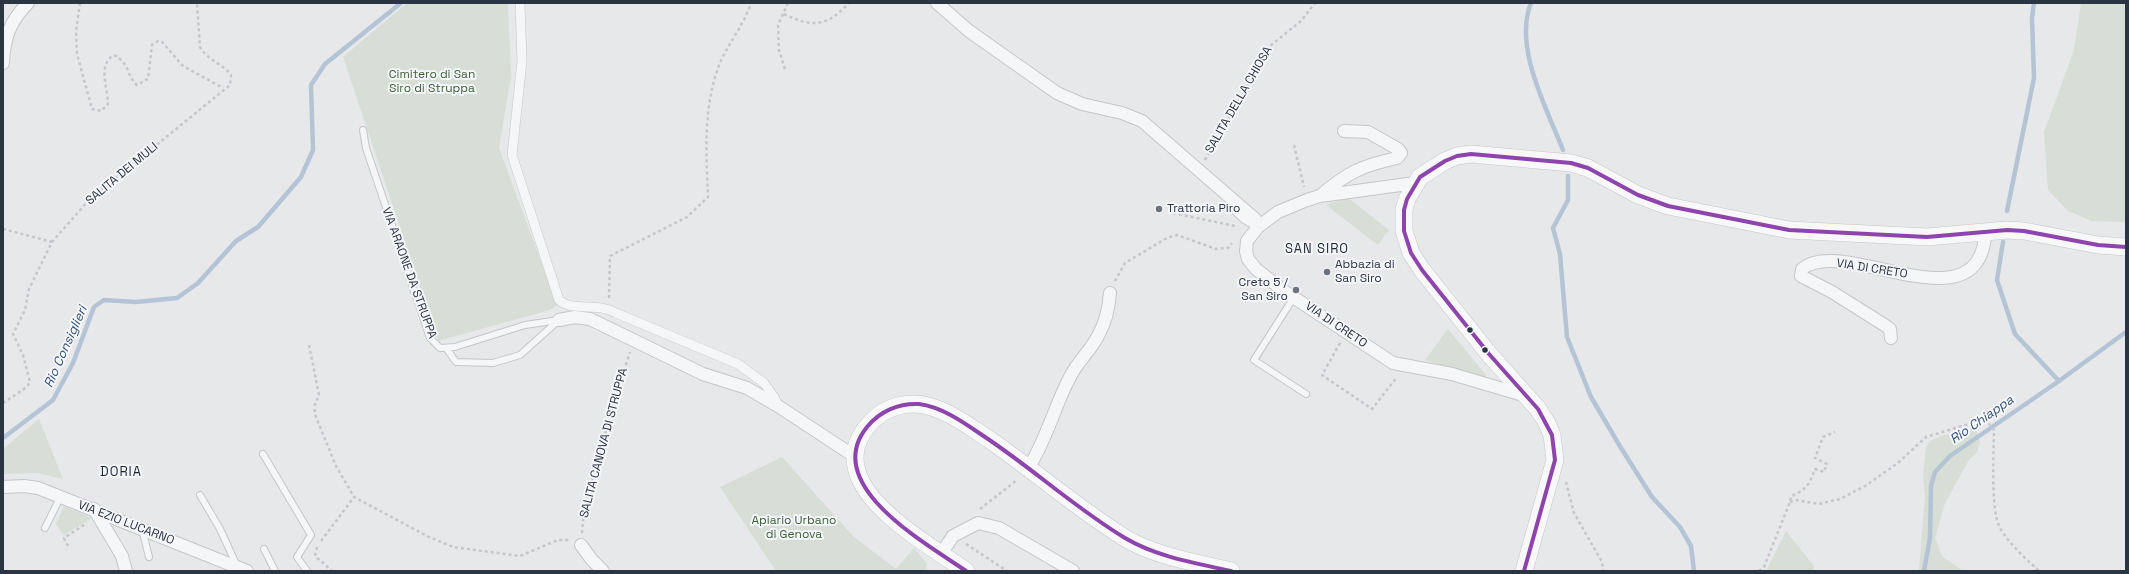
<!DOCTYPE html>
<html>
<head>
<meta charset="utf-8">
<style>
	body { margin:0 }
	#map { position:relative; width:2129px; height:574px; overflow:hidden; background:#e6e8ea; font-family:"Space Grotesk",sans-serif }
	canvas { display:block }
	.frame { position:absolute; inset:0; border:4px solid #2b3445; pointer-events:none }
</style>
</head>
<body>
<div id="map">
<canvas width="2129" height="574"></canvas>
<div class="frame"></div>
</div>
<script>
const ctx = document.querySelector('canvas').getContext('2d');
ctx.lineJoin = 'round';
function fillPath(path, color) { ctx.fillStyle = color; ctx.fill(path, 'evenodd'); }
function strokePath(path, color, width, dash) { ctx.strokeStyle = color; ctx.lineWidth = width; ctx.lineCap = dash ? 'butt' : 'round'; ctx.setLineDash(dash || []); ctx.stroke(path); }
function drawText(font, color, halo, rows, align = 'center') {
  ctx.font = font + ' "Space Grotesk",sans-serif'; ctx.lineWidth = 4; ctx.setLineDash([]); ctx.textBaseline = 'middle'; ctx.strokeStyle = halo; ctx.fillStyle = color; for (const [text, x, y, turn = 0] of rows) {
    ctx.save(); ctx.translate(x, y); ctx.rotate((+turn || 0) * Math.PI / 180); ctx.textAlign = isNaN(turn) ? turn : align; if (halo) ctx.strokeText(text, 0, 0); ctx.fillText(text, 0, 0); ctx.restore();
  }
}
const green = new Path2D(`
	M407 3H508L511 76 499 148 557 305 550 310 438 341 343 57Z
	M2081 3H2126V221L2123 222 2092 221 2068 211 2048 190 2044 132 2074 50Z
	M1347 197 1389 230 1378 245 1326 205Z
	M1448 329 1486 375 1485 379 1425 360Z
	M39 419 63 479 38 473 3 474V449Z
	M1975 428 1980 442 1977 452 1969 460 1945 503 1935 538 1942 556 1963 571H1919L1925 496 1923 476 1926 447 1932 440 1941 436Z
	M782 457 854 537 896 569 914 548 927 564 925 571H776L720 487Z
	M64 506 92 518 64 535 56 524Z
	M1786 531 1814 566 1813 571H1766Z`);
const stream = new Path2D(`
	M1531 3C1513 47 1547 109 1563 150
	M1568 176V200L1553 228 1560 254 1567 337 1591 397 1621 448 1652 497 1680 527 1691 546 1694 571
	M2007 211 2034 78 2032 18 2034 3
	M2003 242 1997 280 2015 334 2059 381
	M3 438 53 400 73 363 94 307 104 300 136 302 177 298 198 283 236 241 258 227 301 177 313 150 311 85 325 64 401 3
	M1924 571 1930 538 1931 486 1935 472 1950 456 2059 381 2126 332`);
const path = new Path2D(`
	M80 3 76 31 77 54 92 109 101 111 108 104C108 88 97 65 114 55 130 63 126 75 137 85L148 79 152 45 158 41 162 42 183 66 223 88
	M784 14C813 28 826 27 849 3
	M785 69 779 50 778 25 788 3
	M1294 145 1304 187
	M1205 160 1270 46 1301 21 1315 3
	M1173 213 1235 226
	M3 229 52 242
	M1115 281 1125 263 1167 238 1177 235 1216 249 1228 248 1232 243
	M609 298 610 256 687 217 708 197C706 153 703 105 720 63 729 42 744 25 751 3
	M1340 343 1322 375 1372 409 1397 377
	M309 345 319 395 314 407 316 417 336 466 354 497 427 536 453 547 520 556 558 540H569
	M3 403 27 387 30 382 23 355 13 334 25 310 29 289 52 242 89 200 230 85 231 75C223 64 206 59 200 47L197 3
	M1566 482 1574 513 1602 562 1603 571
	M1790 502 1795 500 1819 504 1840 499 1865 486 1898 463 1926 437 1969 424H1989L1994 430C1994 453 1990 509 2000 528 2010 545 2025 558 2039 571
	M980 509 1017 480
	M582 533 584 510 618 388 630 352
	M321 541 354 497
	M966 544 1007 571
	M68 546 64 538 87 523
	M317 547 315 556 332 571
	M1759 571 1764 567 1790 502 1791 496C1806 491 1810 483 1815 469L1824 472 1827 464 1815 458 1823 437 1835 432`);
const service = new Path2D(`
	M363 130 366 148 430 338 440 348 455 347 525 325 559 320
	M1228 205 1244 220 1256 226
	M1294 297 1254 360 1306 394
	M446 348 456 362 493 363 520 355 559 320
	M263 454 311 535 297 557 307 571
	M200 495 220 529 237 566
	M45 528 60 498
	M142 529 149 557
	M264 549 275 571`);
const pedestrian = new Path2D(`
	M520 3 522 61 512 155 559 300C572 312 599 302 616 313L738 364 764 383 774 397 778 406`);
const minor = new Path2D(`
	M937 3 969 31 1057 93 1082 104 1122 113 1142 121 1255 219 1258 227
	M3 63C4 38 10 21 28 3
	M1415 183 1320 196 1307 200 1278 212 1258 227 1247 241 1246 251 1248 259 1256 269 1284 291 1393 363 1452 374 1523 395
	M1320 196C1348 172 1361 166 1397 158L1401 153 1398 149 1368 132 1344 131
	M559 320 575 317 590 319 703 374 747 388 778 406 854 456
	M1891 338 1890 329 1886 326 1832 292 1801 276 1802 269C1839 237 1957 315 1981 254 1984 247 1985 238 1986 231
	M1029 467C1047 438 1055 405 1071 375 1079 360 1092 349 1099 334 1106 321 1109 307 1110 293
	M3 487 24 486 38 488 247 571
	M94 509 122 556 126 571
	M581 545 592 560 603 571
	M941 554 953 536 978 523 999 528 1073 571`);
const secondary = new Path2D(`
	M966 571C932 547 864 509 856 467 852 448 860 433 873 420 887 406 909 401 928 406 951 412 970 427 990 440 1036 472 1078 509 1125 538 1154 556 1198 563 1231 571
	M1524 571 1555 460 1552 435 1547 423 1538 409 1489 354 1422 270 1411 253 1404 231V210L1407 199 1420 177 1445 161 1457 156 1471 154 1571 163 1588 168 1638 195 1668 206 1789 230 1927 237 2007 230 2024 231 2098 245 2126 247`);
const bus1 = new Path2D(`
	M966 571C927 544 820 485 867 427 880 411 899 403 919 404 942 407 963 422 982 435 1031 467 1075 508 1125 538 1157 557 1195 563 1231 571
	M1524 571 1555 460 1552 435 1538 409 1489 354 1422 270 1411 253 1404 231V210L1407 199 1420 177 1445 161 1457 156 1471 154 1571 163 1588 168 1638 195 1668 206 1789 230 1927 237 2007 230 2024 231 2098 245 2126 247`);
const markers = [
	[1159,209,4,"#6c737f"],
	[1327,272,4,"#6c737f"],
	[1296,290,4,"#6c737f"],
	[1470,330,3.5,"#2b3445"],
	[1485,350,3.5,"#2b3445"]
];
const parkNames = [
	["Cimitero di San",432,75],
	["Siro di Struppa",432,89],
	["Apiario Urbano",794,521],
	["di Genova",794,535]
];
const streetNames = [
	["SALITA DELLA CHIOSA",1239,100,-60],
	["SALITA DEI MULI",122,174,-40],
	["VIA DI CRETO",1872,269,9],
	["VIA ARAONE DA STRUPPA",409,273,70],
	["VIA DI CRETO",1336,325,34],
	["SALITA CANOVA DI STRUPPA",604,443,-75],
	["VIA EZIO LUCARNO",126,523,21]
];
const poiNames = [
	["Trattoria Piro",1167,209],
	["Abbazia di",1335,265],
	["San Siro",1335,279],
	["Creto 5 /",1288,283,"right"],
	["San Siro",1288,297,"right"]
];
const neighbourhoodNames = [
	["SAN SIRO",1317,249],
	["DORIA",121,472]
];
const waterNames = [
	["Rio Consiglieri",66,347,-66],
	["Rio Chiappa",1982,420,-35]
];
fillPath(green, '#d6ded6');
strokePath(stream, '#b4c4d5', 4.5);
strokePath(service, '#c4c6c8', 8);
strokePath(pedestrian, '#c4c6c8', 10);
strokePath(minor, '#c4c6c8', 14);
strokePath(secondary, '#c4c6c8', 18);
strokePath(path, '#c5c6ca', 2.5, [3, 3]);
strokePath(service, '#f5f6f7', 6);
strokePath(pedestrian, '#f5f6f7', 9);
strokePath(minor, '#f5f6f7', 12);
strokePath(secondary, '#f8f8f8', 17);
strokePath(bus1, '#8e44ad', 4);
for (const [x, y, r, color] of markers) { const dot = new Path2D(); dot.arc(x, y, r, 0, 2 * Math.PI); ctx.fillStyle = color; ctx.fill(dot); strokePath(dot, '#f4f6f9', 1.5); }
drawText('12px', '#3f6138', '#f4f6f9', parkNames);
drawText('12px', '#2b3445', '#f4f6f9', streetNames);
drawText('12px', '#2b3445', '#f4f6f9', poiNames, 'left');
ctx.letterSpacing = '1px';
drawText('13px', '#1d2536', '#f4f6f9', neighbourhoodNames);
ctx.letterSpacing = '0px';
drawText('italic 13px', '#34527a', '#f4f6f9', waterNames);
</script>
</body>
</html>
